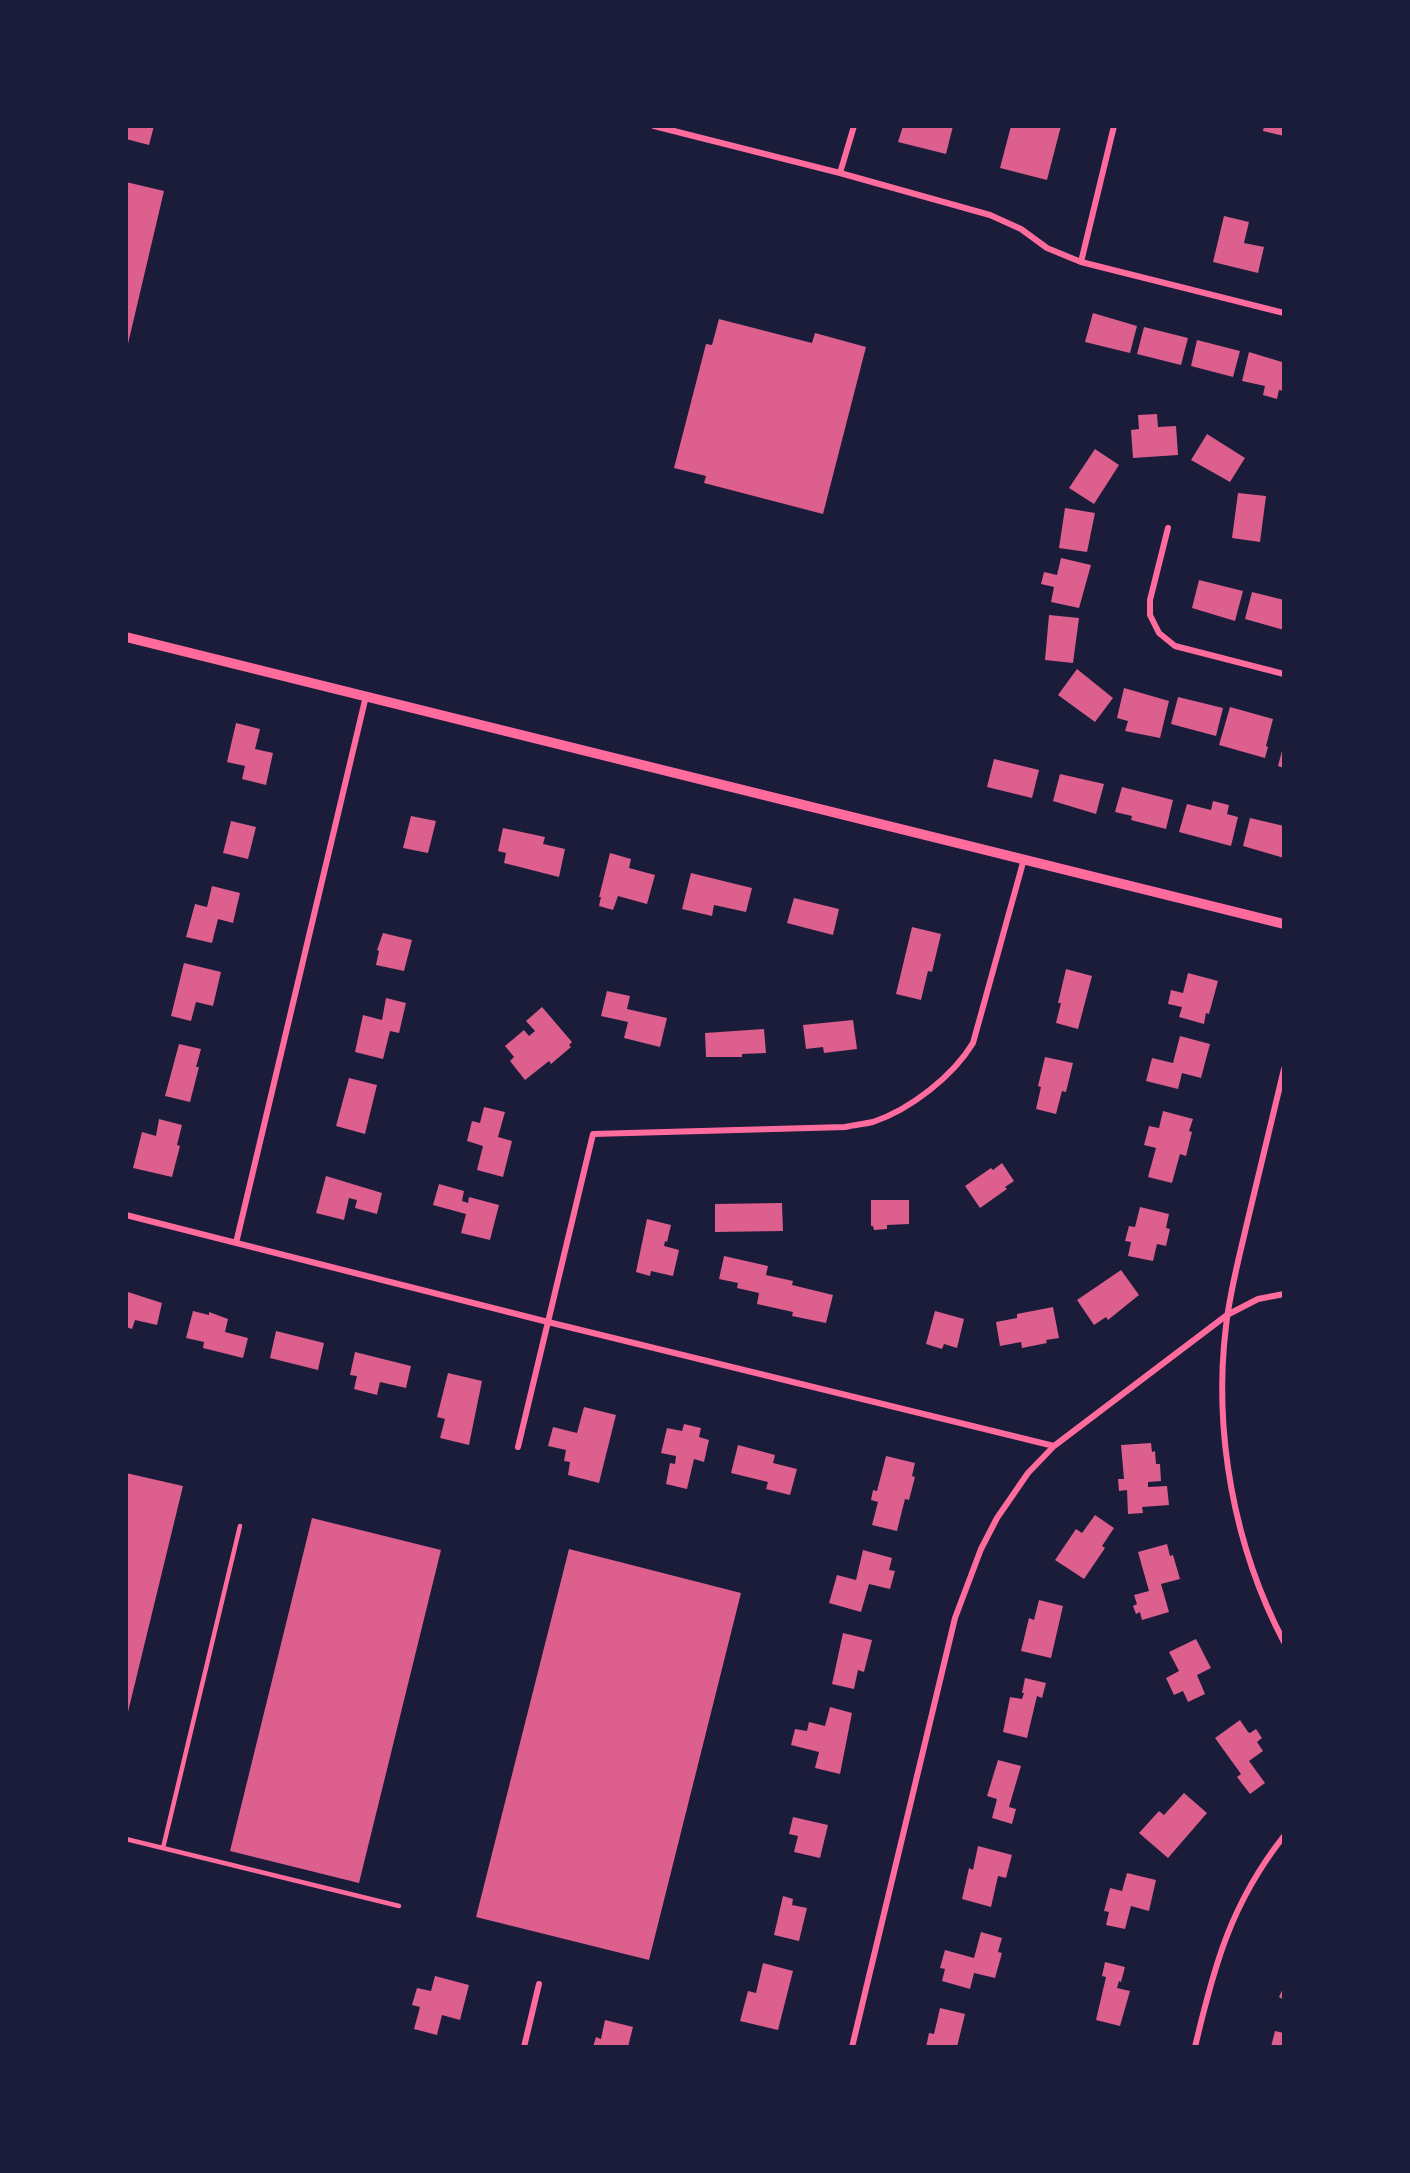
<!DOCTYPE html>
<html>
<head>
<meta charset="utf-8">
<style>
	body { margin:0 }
	#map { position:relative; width:1410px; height:2173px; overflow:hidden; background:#1b1b3a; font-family:Rubik,sans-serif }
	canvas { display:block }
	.frame { position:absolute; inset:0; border:128px solid #1b1b3a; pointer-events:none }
</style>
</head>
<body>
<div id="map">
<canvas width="1410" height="2173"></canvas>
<div class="frame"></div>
</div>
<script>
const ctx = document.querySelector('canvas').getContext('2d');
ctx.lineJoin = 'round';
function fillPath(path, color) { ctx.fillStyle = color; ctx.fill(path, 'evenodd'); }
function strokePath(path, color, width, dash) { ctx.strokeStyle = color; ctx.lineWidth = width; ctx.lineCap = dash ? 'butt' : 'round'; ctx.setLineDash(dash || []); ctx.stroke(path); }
const building = new Path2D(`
	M126 126H154L149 145 126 139Z
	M903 126H953L946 154 898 142Z
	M1011 126H1061L1047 180 1000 168Z
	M1264 126H1284V136L1263 131Z
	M126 182 164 191 127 348H126Z
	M1224 216 1249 222 1244 243 1264 247 1258 273 1213 262Z
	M1093 313 1137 326 1130 353 1085 342Z
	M719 319 812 343 815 333 866 347 823 514 704 483 706 476 674 468 706 344 712 345Z
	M1144 327 1188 338 1181 365 1137 354Z
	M1197 340 1240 351 1233 377 1191 366Z
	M1249 352 1282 362 1284 391 1279 390 1277 399 1263 395 1265 386 1242 381Z
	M1157 414 1158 427 1176 426 1178 455 1133 458 1131 430 1139 429 1138 415Z
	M1207 434 1245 458 1230 482 1191 460Z
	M1095 449 1119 465 1094 504 1069 488Z
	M1238 493 1266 496 1260 542 1232 538Z
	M1065 508 1095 513 1087 552 1059 548Z
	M1061 558 1091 565 1079 608 1051 602 1054 587 1041 584 1044 572 1057 575Z
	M1199 580 1243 591 1235 621 1192 608Z
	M1252 592 1284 600V630L1245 619Z
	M1049 615 1079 618 1073 663 1045 660Z
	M1077 669 1113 698 1095 722 1058 695Z
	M1124 688 1169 701 1160 738 1125 731 1128 721 1117 718Z
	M1178 697 1223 708 1216 736 1171 724Z
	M1230 707 1273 719 1266 746 1268 747 1265 758 1219 745Z
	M236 723 260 729 255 749 273 753 266 785 242 779 245 766 227 762Z
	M1283 747H1284V768L1278 766Z
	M994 759 1039 770 1032 798 987 787Z
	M1060 774 1104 784 1096 814 1053 801Z
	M1122 787 1173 800 1166 829 1131 820 1132 816 1115 812Z
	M1213 801 1229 805 1227 814 1238 817 1231 846 1179 832 1187 804 1211 810Z
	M411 816 436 821 428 853 403 848Z
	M1250 818 1284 826V858L1243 846Z
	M231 821 256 827 248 859 223 853Z
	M503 828 545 837 543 844 565 849 559 877 504 863 506 853 498 851Z
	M610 853 631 859 629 868 655 875 647 904 618 896 613 910 599 906 601 897H599Z
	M691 873 752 888 746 912 714 905 712 916 682 909Z
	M212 886 240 893 233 923 218 919 212 943 186 937 195 904 207 907Z
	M794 898 839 909 833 935 787 923Z
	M912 927 941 934 932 972 928 971 921 1000 896 994Z
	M383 933 412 940 404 971 376 965 379 951 377 950Z
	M184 963 221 972 213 1006 196 1002 191 1021 171 1016Z
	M1066 969 1092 976 1078 1029 1056 1023 1061 1003H1058Z
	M1188 973 1218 981 1209 1014 1206 1013 1204 1024 1179 1017 1182 1007 1168 1004 1171 990 1183 993Z
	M607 991 630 996 627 1009 667 1018 660 1047 624 1038 628 1022 601 1016Z
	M386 998 406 1003 399 1033 390 1031 383 1059 355 1052 363 1015 382 1020Z
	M542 1007 572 1042 569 1045 571 1047 551 1064 549 1061 525 1080 510 1061 514 1057 505 1046 524 1030 529 1036 535 1031 526 1021Z
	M853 1020 857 1049 824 1053 823 1047 806 1049 803 1025Z
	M764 1029 766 1053 742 1054V1057H706L705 1033Z
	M1180 1036 1210 1044 1201 1078 1182 1073 1178 1089 1146 1081 1152 1058 1173 1063Z
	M179 1044 201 1049 196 1067H199L190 1102 165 1096Z
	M1045 1057 1073 1063 1066 1092 1062 1091 1056 1114 1036 1109 1041 1087 1038 1086Z
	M349 1078 377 1085 365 1134 336 1126Z
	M484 1107 505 1112 498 1137 512 1141 503 1177 477 1170 483 1146 467 1141 472 1121 480 1123Z
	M1163 1111 1193 1119 1189 1131 1192 1132 1186 1156 1180 1154 1172 1183 1148 1177 1156 1148 1144 1145 1149 1126 1159 1128Z
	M159 1119 182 1125 177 1145 180 1146 172 1177 133 1168 142 1132 156 1136Z
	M1002 1163 1014 1181 1005 1187 1007 1189 980 1208 965 1186 991 1168 993 1170Z
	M326 1176 382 1193 377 1214 355 1208 357 1200 349 1198 344 1220 316 1213Z
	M439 1184 464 1191 462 1201 468 1203 469 1197 499 1205 490 1240 461 1233 466 1214 433 1205Z
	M871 1200H909V1224L887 1225V1229L874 1230 873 1226H871Z
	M782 1203 783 1231 715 1232V1204Z
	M1140 1207 1169 1214 1166 1228 1170 1229 1166 1246 1157 1244 1153 1261 1128 1256 1131 1242 1125 1241 1129 1226 1135 1227Z
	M647 1219 671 1225 667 1242 665 1241 664 1246 679 1250 673 1276 651 1271 650 1276 636 1272Z
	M724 1256 768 1266 766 1275 793 1281 792 1285 833 1295 826 1323 792 1316 793 1312 757 1304 759 1293 737 1288 738 1283 719 1279Z
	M1121 1270 1139 1295 1108 1320 1106 1317 1094 1325 1077 1300Z
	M128 1292 162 1303 157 1325 135 1320 132 1329 126 1327V1294Z
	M1053 1307 1059 1338 1046 1340 1047 1343 1022 1348 1021 1342 1000 1346 996 1322 1017 1318V1314Z
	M193 1311 209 1315V1312L228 1319 225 1332 248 1338 243 1358 203 1348 204 1342 186 1338Z
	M935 1311 964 1319 957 1348 944 1344 942 1349 926 1344Z
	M276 1331 324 1343 318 1370 270 1358Z
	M355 1352 411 1366 406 1388 380 1382 377 1395 354 1389 357 1376 350 1375Z
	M448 1373 482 1381 469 1445 440 1438 445 1419 437 1417Z
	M584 1407 616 1415 599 1483 568 1475 570 1462 564 1461 566 1450 548 1446 553 1427 577 1433Z
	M684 1424 701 1428 699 1437 709 1440 704 1462 694 1459 687 1489 666 1484 670 1463 675 1464 676 1456 661 1453 667 1428 682 1431Z
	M1151 1443 1152 1452 1155 1451 1156 1464H1160L1161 1481 1148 1482V1487L1167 1486 1169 1505 1142 1507 1143 1513 1128 1514 1127 1490 1119 1491 1118 1479H1124L1121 1445Z
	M738 1445 775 1455 773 1463 797 1469 790 1495 766 1489 768 1482 731 1473Z
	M886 1456 915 1463 912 1476 915 1477 909 1500 905 1499 897 1531 872 1525 878 1502 871 1500 873 1490 877 1491Z
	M126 1473 183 1486 127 1716H126Z
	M1095 1515 1114 1528 1102 1546 1105 1548 1084 1579 1055 1560 1076 1529 1082 1533Z
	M312 1518 441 1550 359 1883 230 1851Z
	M1167 1544 1170 1556 1173 1555 1180 1579 1161 1584 1169 1612 1142 1620 1140 1612 1136 1614 1133 1606 1137 1604 1134 1595 1149 1591 1138 1552Z
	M569 1549 741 1593 649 1960 476 1917Z
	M863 1550 892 1558 889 1570 895 1571 890 1589 869 1584 861 1612 829 1603 837 1575 856 1580Z
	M1039 1600 1063 1606 1051 1658 1021 1651 1029 1618 1034 1620Z
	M843 1633 872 1640 864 1672 858 1670 854 1689 832 1684Z
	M1196 1639 1211 1668 1197 1675 1205 1694 1188 1702 1183 1691 1174 1695 1166 1678 1179 1671 1169 1652Z
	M1025 1678 1046 1683 1042 1698 1037 1696 1027 1738 1003 1732 1010 1697 1022 1699 1024 1693H1022Z
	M830 1707 852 1713 840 1774 815 1768 819 1752 791 1745 795 1729 807 1731 809 1722 825 1726Z
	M1240 1720 1248 1732 1250 1733 1256 1729 1262 1738 1257 1742 1263 1751 1249 1761 1265 1783 1250 1794 1237 1777 1241 1774 1215 1738Z
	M998 1760 1021 1766 1009 1807 1016 1809 1012 1824 992 1818 997 1799 987 1796Z
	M1184 1793 1207 1813 1168 1858 1139 1833 1159 1811 1164 1815Z
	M793 1817 828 1825 820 1858 794 1852 798 1836 789 1834Z
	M978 1846 1012 1855 1006 1878 998 1876 991 1907 962 1899 969 1868 973 1870Z
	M1127 1873 1156 1880 1149 1911 1131 1906 1125 1929 1106 1925 1109 1912 1104 1911 1110 1888 1122 1891Z
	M783 1896 793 1899 792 1905 807 1908 799 1941 774 1935Z
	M981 1932 1002 1938 998 1952 1002 1953 995 1978 974 1973 970 1989 942 1981 945 1969 940 1968 945 1950 974 1958Z
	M1105 1962 1125 1967 1121 1982 1119 1981 1117 1988 1130 1991 1120 2026 1096 2020 1106 1977 1102 1976Z
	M763 1963 793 1971 778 2030 740 2021 748 1991 756 1993Z
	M435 1976 469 1985 460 2020 442 2015 437 2035 414 2029 420 2007 412 2005 417 1988 431 1991Z
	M1284 1986V2000L1279 1997Z
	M940 2008 965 2014 957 2047H926L929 2033 934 2034Z
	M605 2020 633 2027 628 2047H593L596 2037 601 2039Z
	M1275 2031 1284 2033V2047H1271Z`);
const service = new Path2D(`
	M126 1839 399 1906
	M163 1848 240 1526`);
const minor = new Path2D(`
	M654 126 840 173 990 215 1021 229 1047 248 1081 262 1284 313
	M840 173 854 126
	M1081 262 1114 126
	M1168 528 1150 600V615L1159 633 1175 646 1284 674
	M1284 1069C1272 1119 1260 1169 1248 1219 1240 1254 1230 1290 1226 1326 1213 1432 1234 1547 1284 1642
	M126 1215 548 1322 1054 1446 1227 1315 1258 1299 1284 1294
	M236 1243 366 696
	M518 1447 593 1134 845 1127C854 1125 864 1124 873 1122 911 1109 953 1076 973 1043L1024 859
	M524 2047 539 1984
	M852 2047 955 1618 981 1549 997 1518 1028 1473 1054 1446
	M1195 2047C1214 1966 1231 1903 1284 1836`);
const tertiary = new Path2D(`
	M126 637 1284 924`);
fillPath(building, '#dd5f8e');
strokePath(service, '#ff6b9d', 4.5);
strokePath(minor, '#ff6b9d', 6);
strokePath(tertiary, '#ff6b9d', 10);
</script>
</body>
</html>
